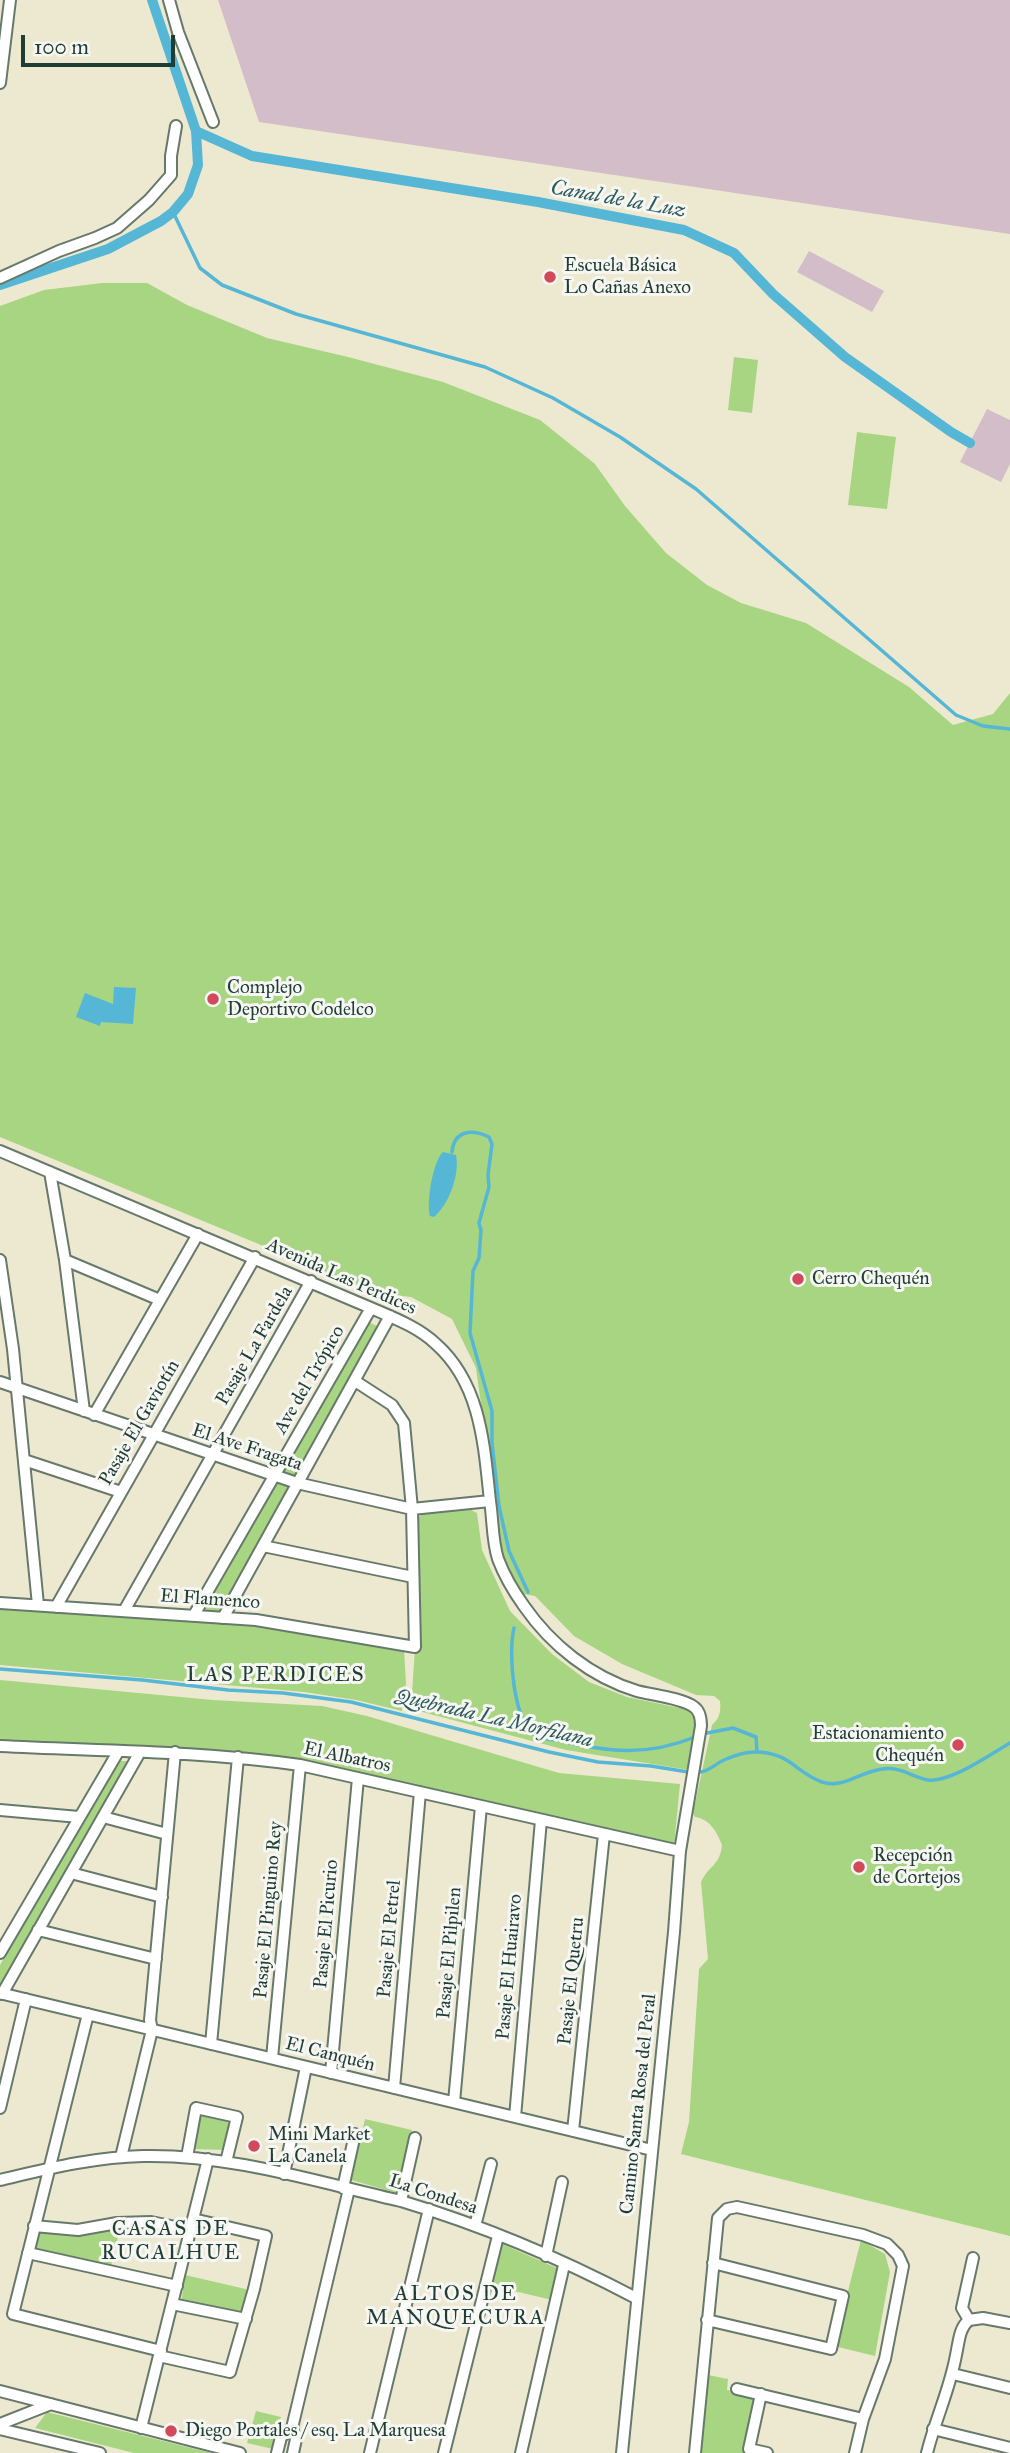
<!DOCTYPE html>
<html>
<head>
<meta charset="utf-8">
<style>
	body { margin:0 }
	#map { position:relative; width:1010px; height:2453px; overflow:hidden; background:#ede9d1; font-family:"IM FELL Great Primer",serif }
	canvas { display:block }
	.scale { position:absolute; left:21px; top:35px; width:154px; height:32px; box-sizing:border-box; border:4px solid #1f3d34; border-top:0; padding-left:9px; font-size:21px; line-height:24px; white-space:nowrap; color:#1f3d34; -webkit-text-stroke:5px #f6f6f2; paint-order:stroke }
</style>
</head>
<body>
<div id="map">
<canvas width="1010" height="2453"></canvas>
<div class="scale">100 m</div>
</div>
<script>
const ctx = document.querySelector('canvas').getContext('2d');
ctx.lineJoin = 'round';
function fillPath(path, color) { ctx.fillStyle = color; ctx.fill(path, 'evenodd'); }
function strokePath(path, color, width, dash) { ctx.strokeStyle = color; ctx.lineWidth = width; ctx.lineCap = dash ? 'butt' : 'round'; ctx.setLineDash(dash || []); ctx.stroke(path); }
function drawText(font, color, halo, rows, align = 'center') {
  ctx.font = font + ' "IM FELL Great Primer",serif'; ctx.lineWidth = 6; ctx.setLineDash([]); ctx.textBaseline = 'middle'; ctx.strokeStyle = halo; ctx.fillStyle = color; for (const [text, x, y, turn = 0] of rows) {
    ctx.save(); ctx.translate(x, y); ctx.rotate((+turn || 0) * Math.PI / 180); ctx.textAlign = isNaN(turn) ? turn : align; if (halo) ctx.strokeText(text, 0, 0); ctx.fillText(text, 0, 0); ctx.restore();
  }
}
const industrial = new Path2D(`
	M218 0H1010V234L259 122Z
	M809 251 884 291 872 312 797 272Z
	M987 409 1010 420V464L1001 482 960 462Z`);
const green = new Path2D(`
	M102 283H147L187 305 267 338 348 357 443 382 540 420 595 464 625 506 666 553 707 585 741 603 806 623 909 687 953 725 993 714 1010 693V2236L681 2154 689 2122 699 1969 708 1959 701 1882C708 1866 720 1866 722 1845 717 1832 710 1819 695 1817L693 1813 712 1725C720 1718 721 1711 720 1701L714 1696 696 1695 622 1664 574 1636 535 1596 517 1593 502 1555 476 1368 452 1319 411 1297 377 1293 0 1137V306L44 290Z
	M734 357 758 360 752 413 728 410Z
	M857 432 896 437 887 509 848 505Z
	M366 1321 382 1328 221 1616 201 1615Z
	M469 1509 477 1513 482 1550 510 1611 552 1654 589 1682 627 1697 685 1709 695 1715 697 1724 689 1770 566 1750 411 1709 415 1647 414 1522 423 1513Z
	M0 1608 213 1621 274 1627 404 1649 406 1683 402 1711 356 1700 304 1692 0 1665Z
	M0 1680 213 1700 322 1706 367 1716 559 1773 680 1784 674 1846 316 1764 255 1754 0 1741Z
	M115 1761H129L0 1986V1965Z
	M206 2115 230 2120 232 2124 226 2150 193 2149 199 2118Z
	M365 2119 412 2130 397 2193 351 2180Z
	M120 2229 111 2266 35 2250 40 2230 78 2236Z
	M861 2240 885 2254 890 2272 875 2356 834 2346Z
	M498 2242 561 2270 552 2300 489 2285Z
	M185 2275 250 2290 244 2317 181 2304Z
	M708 2375 728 2379 727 2390 757 2396 746 2453H699Z
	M256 2411 281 2417 273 2449 247 2443Z
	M47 2412 211 2453H134L35 2428Z`);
const water = new Path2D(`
	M114 987 136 988 133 1024 101 1022 100 1026 76 1017 85 993 113 1004Z
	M443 1152 456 1155C460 1175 449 1204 434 1217L430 1216C426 1203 433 1161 443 1152Z`);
const stream = new Path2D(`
	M173 212 200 268 222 285 296 314 485 367 553 398 620 437 696 489 956 715 983 726 1010 729
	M452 1152C454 1130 472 1129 489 1137L492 1144 488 1175 489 1187 479 1223 481 1230 479 1258 473 1271 470 1333 492 1411V1443L499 1506 509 1551 528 1592
	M514 1628C508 1652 513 1723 536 1736 541 1740 550 1739 557 1740 607 1752 646 1757 695 1737
	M0 1669 142 1680 228 1690 283 1693 351 1702 549 1752 598 1762 651 1766 688 1772
	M702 1734 733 1728 756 1737 757 1752
	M701 1772C711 1770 715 1764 724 1760 733 1756 745 1752 755 1752 790 1752 796 1773 822 1782 844 1789 859 1772 882 1769 900 1766 912 1777 928 1780 950 1783 991 1754 1010 1743`);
const canal = new Path2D(`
	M196 131 252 156 538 202 684 230 734 253 773 294 845 357 951 432 970 443
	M0 285 108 249 161 221 173 212 188 194 198 165 196 131 152 0`);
const minor = new Path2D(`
	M169 0 178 32 213 122
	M0 83 10 0
	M0 278 59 251 95 238 117 228 149 200 171 175V156L176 126
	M0 1151 371 1308C394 1318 418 1327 436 1344 481 1384 484 1445 490 1501 493 1520 492 1540 498 1559 504 1575 514 1592 524 1606 551 1645 591 1677 637 1691 652 1695 682 1698 694 1707 700 1711 701 1718 701 1726L680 1851 674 1932 622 2453
	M50 1172 65 1260 84 1411
	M0 1260 13 1349 38 1605
	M65 1260 160 1300
	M0 1382 297 1483 412 1509 490 1501
	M94 1415 198 1234
	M24 1460 121 1492
	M263 1546 413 1577
	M0 1603 256 1620 415 1647 412 1509 404 1423 392 1405 355 1381
	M56 1607 255 1257
	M124 1611 311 1281
	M194 1615 371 1308
	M223 1618 390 1316
	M0 1746C100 1751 200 1751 300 1765L680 1851
	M0 1810 79 1817
	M103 1817 167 1834
	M71 1873 162 1897
	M38 1930 156 1959
	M0 1953 118 1752
	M0 1993 652 2150
	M2 1994 140 1752
	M88 2014 13 2314 161 2351
	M211 2044 238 1757
	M272 2058 300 1765
	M331 2073 358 1778
	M394 2088 420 1792
	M454 2102 481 1806
	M0 2108 26 1999
	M515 2117 541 1820
	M573 2131 604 1834
	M121 2157 152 2030 150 2020 175 1752
	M187 2157 196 2108 237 2117 226 2162
	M284 2174 306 2067
	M0 2180C47 2169 94 2157 143 2156 230 2154 317 2182 401 2201 481 2225 562 2259 636 2298
	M343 2188 355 2134
	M401 2201 415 2138
	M34 2226 78 2230 117 2223 151 2222 190 2230
	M475 2226 491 2164
	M28 2253 177 2286
	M546 2256 562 2182
	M172 2304 246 2319
	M707 2320 831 2349 843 2296 713 2263
	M969 2320 962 2308 973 2258
	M969 2320 983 2318 1010 2323
	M159 2356 230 2372 254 2289 266 2236 193 2219
	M953 2374 1010 2388
	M737 2389 863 2419
	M0 2391 240 2453
	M761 2394 749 2449 767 2453
	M0 2424 51 2404
	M141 2428 208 2159
	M0 2429 100 2453
	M933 2429 1010 2448
	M277 2453 281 2437 292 2428
	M293 2453 296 2439 292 2428 349 2189
	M370 2453 429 2209
	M444 2453 498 2236
	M521 2453 564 2265
	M695 2453 718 2218 727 2209 737 2207 863 2235 887 2244 898 2255 903 2266 885 2359 863 2419 855 2453
	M927 2453C935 2420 950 2389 956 2355 959 2342 959 2328 969 2320`);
const markers = [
	[550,277,7,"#d1495b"],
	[213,999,7,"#d1495b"],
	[798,1279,7,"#d1495b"],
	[958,1745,7,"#d1495b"],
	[859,1867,7,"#d1495b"],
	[254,2146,7,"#d1495b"],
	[171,2431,7,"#d1495b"]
];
const poiNames = [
	["Escuela Básica",564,266],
	["Lo Cañas Anexo",564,288],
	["Complejo",227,988],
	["Deportivo Codelco",227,1010],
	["Cerro Chequén",812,1279],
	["Estacionamiento",944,1734,"right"],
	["Chequén",944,1756,"right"],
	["Recepción",873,1856],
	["de Cortejos",873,1878],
	["Mini Market",268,2135],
	["La Canela",268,2157],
	["Diego Portales / esq. La Marquesa",185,2431]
];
const streetNames = [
	["Avenida Las Perdices",341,1277,24],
	["Pasaje La Fardela",255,1346,-60],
	["Ave del Trópico",310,1380,-60],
	["Pasaje El Gaviotín",140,1423,-60],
	["El Ave Fragata",247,1448,18],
	["El Flamenco",210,1600,4],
	["El Albatros",347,1758,12],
	["Pasaje El Pinguino Rey",269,1910,-85],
	["Pasaje El Picurio",327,1924,-85],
	["Pasaje El Petrel",390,1939,-85],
	["Pasaje El Pilpilen",450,1953,-85],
	["Pasaje El Huairavo",510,1967,-85],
	["Pasaje El Quetru",572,1981,-84],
	["El Canquén",330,2055,14],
	["Camino Santa Rosa del Peral",639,2104,-84],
	["La Condesa",433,2195,18]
];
const waterNames = [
	["Canal de la Luz",618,200,10],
	["Quebrada La Morfilana",494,1719,13]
];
const neighbourhoodNames = [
	["LAS PERDICES",276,1676],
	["CASAS DE",171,2230],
	["RUCALHUE",171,2254],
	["ALTOS DE",456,2295],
	["MANQUECURA",456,2319]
];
fillPath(industrial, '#d2bdc8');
fillPath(green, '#a8d582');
fillPath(water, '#56b6d5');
strokePath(stream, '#56b6d5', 3.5);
strokePath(canal, '#56b6d5', 10);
strokePath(minor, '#67796b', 14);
strokePath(minor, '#fff', 10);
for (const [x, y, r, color] of markers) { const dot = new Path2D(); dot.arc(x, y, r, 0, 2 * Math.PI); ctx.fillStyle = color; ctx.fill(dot); strokePath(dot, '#f6f6f2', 2.5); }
drawText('19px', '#1f3d34', '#f6f6f2', poiNames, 'left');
drawText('19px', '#1f3d34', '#f6f6f2', streetNames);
drawText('italic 21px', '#2d5b5c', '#f6f6f2', waterNames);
ctx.letterSpacing = '2px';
drawText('21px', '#1f3d34', '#f6f6f2', neighbourhoodNames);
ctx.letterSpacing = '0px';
</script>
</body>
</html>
